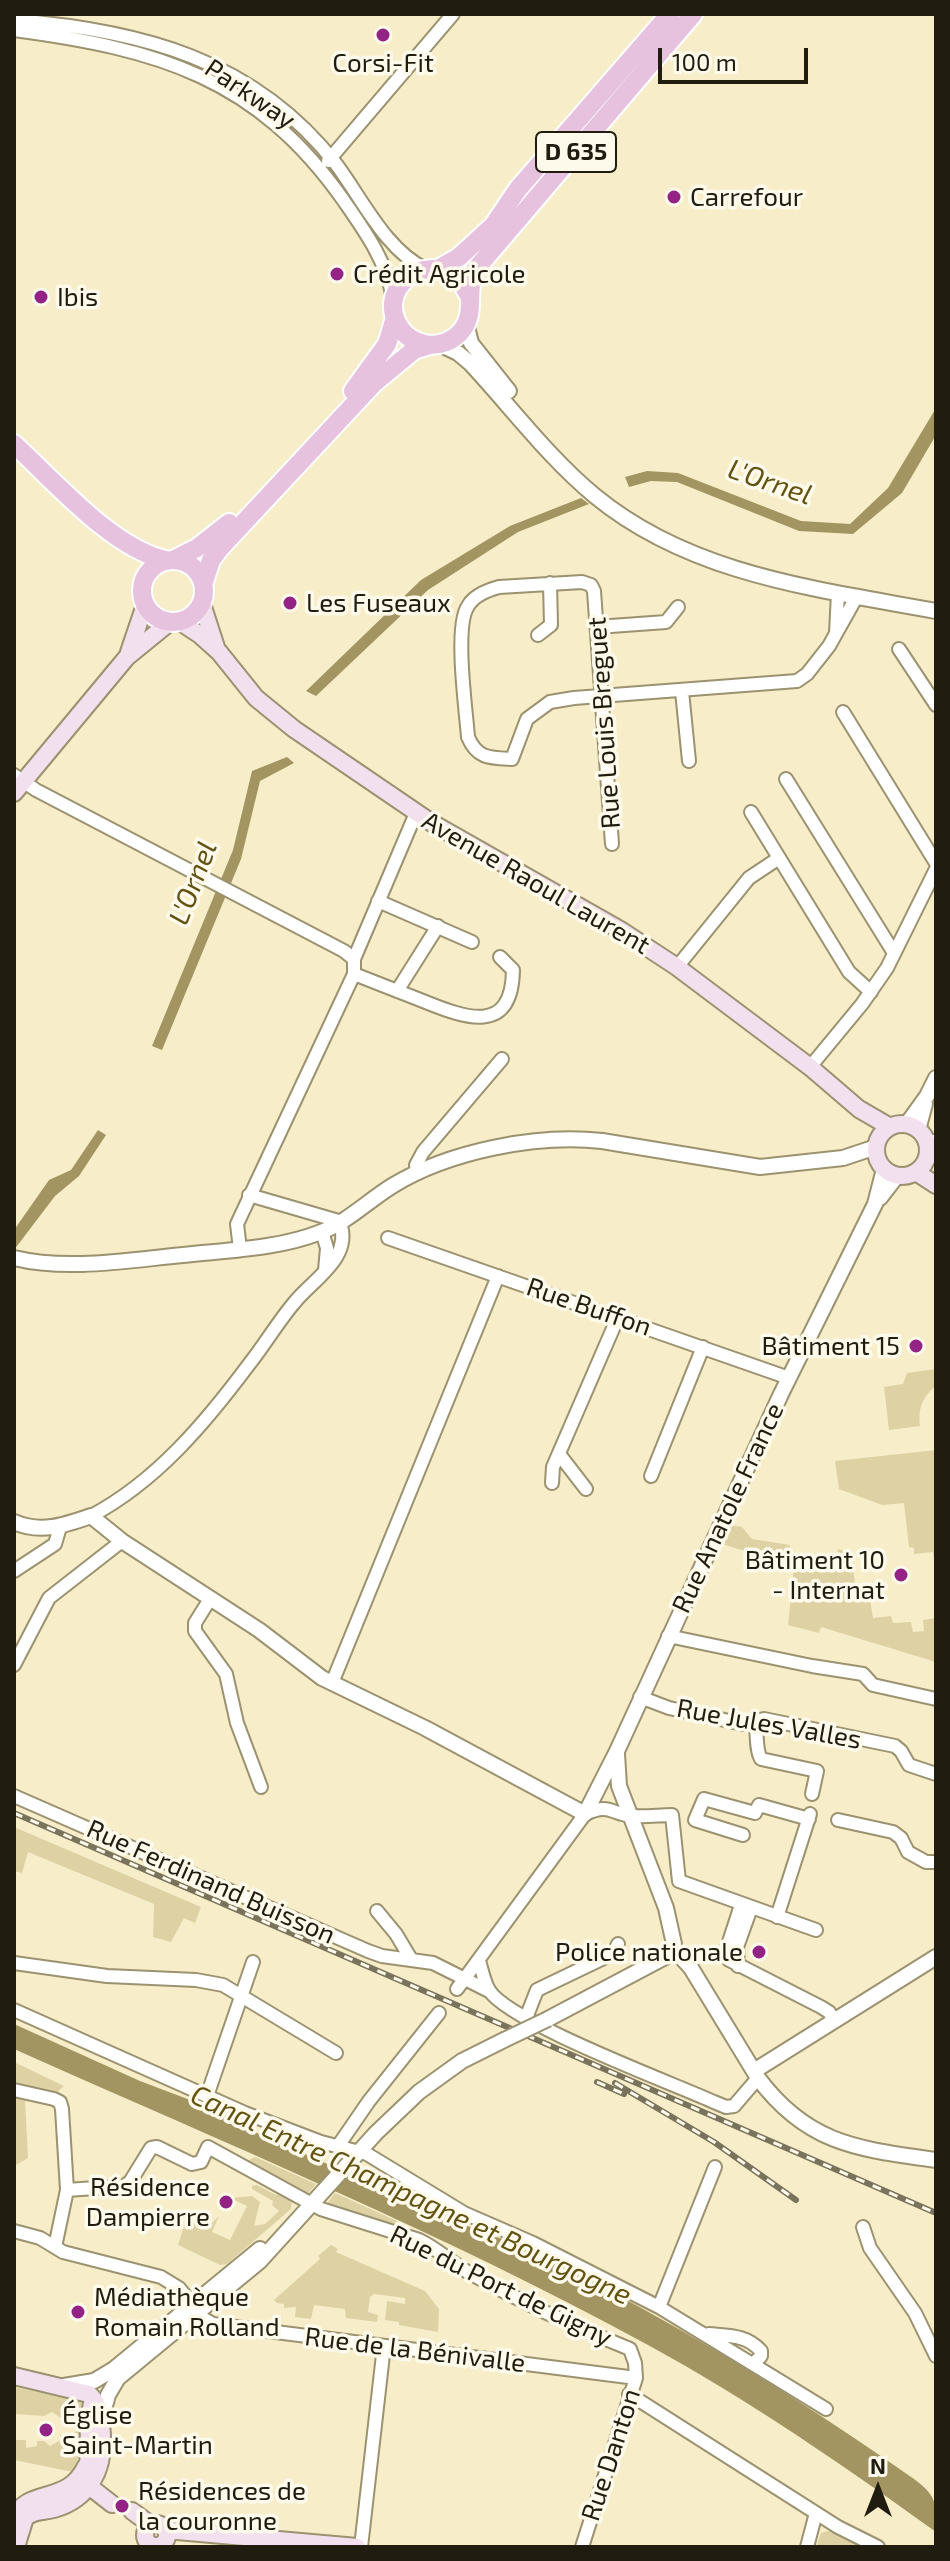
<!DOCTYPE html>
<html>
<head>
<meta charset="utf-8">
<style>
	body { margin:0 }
	#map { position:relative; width:950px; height:2561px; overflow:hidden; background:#f7edc8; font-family:"Exo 2",sans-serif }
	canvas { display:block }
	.frame { position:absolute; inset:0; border:16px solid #201c0f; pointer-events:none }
	.north { position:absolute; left:838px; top:2449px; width:80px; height:80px; -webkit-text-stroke:6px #fefaeb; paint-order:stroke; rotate:0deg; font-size:22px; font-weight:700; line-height:32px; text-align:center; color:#201c0f }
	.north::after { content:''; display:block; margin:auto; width:28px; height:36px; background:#201c0f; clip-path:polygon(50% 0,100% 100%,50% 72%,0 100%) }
	.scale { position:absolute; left:658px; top:48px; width:150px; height:36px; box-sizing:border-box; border:4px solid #201c0f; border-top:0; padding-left:10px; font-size:24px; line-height:28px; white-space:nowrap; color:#201c0f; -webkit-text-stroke:6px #fefaeb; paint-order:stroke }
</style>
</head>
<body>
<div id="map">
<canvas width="950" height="2561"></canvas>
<div class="frame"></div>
<div class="north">N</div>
<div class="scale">100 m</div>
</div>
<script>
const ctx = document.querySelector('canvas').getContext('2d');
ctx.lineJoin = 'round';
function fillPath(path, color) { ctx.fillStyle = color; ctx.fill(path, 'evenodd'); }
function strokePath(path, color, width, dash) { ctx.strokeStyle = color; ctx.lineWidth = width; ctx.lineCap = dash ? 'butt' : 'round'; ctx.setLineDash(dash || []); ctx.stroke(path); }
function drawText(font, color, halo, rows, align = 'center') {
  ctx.font = font + ' "Exo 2",sans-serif'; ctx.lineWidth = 7; ctx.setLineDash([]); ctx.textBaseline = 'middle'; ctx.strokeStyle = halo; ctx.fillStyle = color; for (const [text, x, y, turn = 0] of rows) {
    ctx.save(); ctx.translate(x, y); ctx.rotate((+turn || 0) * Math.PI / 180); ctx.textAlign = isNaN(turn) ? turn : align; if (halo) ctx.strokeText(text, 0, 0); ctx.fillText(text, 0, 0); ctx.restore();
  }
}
const green = new Path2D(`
	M936 1369V1386C922 1397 918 1409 920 1426L889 1430 884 1387 903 1384 907 1373Z
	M936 1450V1575L933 1552 914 1554V1548L909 1547 904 1503 882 1505 839 1489 835 1461Z
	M731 1525 742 1527 752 1539 790 1545 789 1553 836 1560 838 1549 851 1553 856 1591 870 1599 873 1618 891 1616 893 1623 911 1622 913 1632 924 1631 923 1620 936 1618V1662L821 1627 819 1633 788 1625 794 1566 722 1544Z
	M14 1827 201 1907 195 1923 184 1918 171 1942 153 1937 154 1904 28 1852 22 1873 14 1871Z
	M14 2062 64 2086 54 2095 14 2085Z
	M14 2097 25 2100 28 2158 14 2166Z
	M255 2157 316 2184 306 2196 247 2161Z
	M257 2185 276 2195 284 2193 292 2199 291 2209 227 2264 220 2265 178 2245 186 2220 207 2228 219 2216 212 2232 230 2240 247 2206 230 2198 252 2196 260 2202 254 2226 265 2224 279 2211 272 2205 273 2201 252 2189V2186Z
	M335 2193 406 2225 397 2226 326 2205Z
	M331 2245 338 2249 336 2252 425 2291 439 2309 438 2332 399 2325V2322L385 2320 387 2301 405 2304V2298L374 2294 370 2297 368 2312 378 2315 377 2322 346 2318 345 2309 314 2305 311 2319 295 2317 296 2307 284 2308V2304L277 2303 274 2300 320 2259 318 2256Z
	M14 2387 83 2402 81 2450 73 2472 14 2460 15 2440H26V2448L37 2446V2441H44L50 2446 61 2440 60 2435 72 2436 78 2429 73 2423H61L62 2419 52 2412 44 2416 14 2414Z
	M828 2531 837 2532 863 2547H816L821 2533Z`);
const water = new Path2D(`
	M936 408V435L902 493 853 534 799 531 677 482 651 481 629 487 625 477 647 471 678 473 801 521 850 524 888 488Z
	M581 498 589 504 518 532 428 590 316 696 306 691 421 580 510 526Z
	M287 757 294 763 260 781 241 859 162 1050 152 1046 233 850 252 771Z
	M98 1130 106 1135 79 1176 55 1196 14 1250V1230L49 1180 71 1170Z
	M14 2024 140 2081 240 2119 239 2125 486 2234 506 2240C650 2306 784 2388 914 2479 938 2497 936 2503 936 2532 843 2465 749 2400 648 2345 443 2233 227 2144 14 2049Z`);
const minor = new Path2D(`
	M14 20C140 30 254 59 336 164 361 197 386 251 426 269
	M14 30C157 49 257 77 344 201 365 231 387 262 393 299
	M328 161 453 14
	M597 627 666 622 678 607
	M836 633 838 593
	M538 635 551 625 550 583
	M899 649 936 705
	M682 691 689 761
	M843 712 936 863
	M14 775 36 790 344 951 354 959
	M786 779 894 953
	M751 812 849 972 871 992
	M612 844 594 591 591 585 582 582 499 587C488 590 474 595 468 606 454 626 466 710 468 737 477 759 491 758 512 759L527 719 550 702 574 698 797 681 807 674 829 646 857 596
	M378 901 472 942
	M677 967 749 878 779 858
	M354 974C377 983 400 992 423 1001 465 1018 512 1036 513 970L500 957
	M397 991 438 926
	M810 1067 862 1004 887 968 936 869
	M417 1172 416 1165 423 1152 502 1059
	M249 1195 342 1222
	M322 1232 327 1248 325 1270
	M388 1238 789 1378
	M240 1249 237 1224 354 974V959L416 813
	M559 1454 586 1489
	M651 1476 703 1347
	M552 1483 553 1467 618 1317
	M91 1516C157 1481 206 1422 250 1363 265 1344 278 1322 294 1303 312 1280 353 1258 340 1223
	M14 1571 55 1544 60 1527
	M210 1599 195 1623V1631L226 1674 237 1723 261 1787
	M668 1636 812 1666 863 1674 873 1685 936 1699
	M14 1665 49 1598 122 1541
	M332 1683 498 1276
	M640 1697 669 1708 743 1724 764 1719 895 1746 901 1751 909 1765 936 1774
	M755 1721C758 1733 755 1749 761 1759L817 1771 812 1794
	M14 1796 368 1951 382 1956 433 1963 489 1991
	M838 1820 893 1832 901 1838 908 1852 926 1862H936
	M743 1835 695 1820 704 1799 755 1813 759 1805 809 1819
	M741 1905 727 1948 729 1960 821 2007 829 2012 834 2020
	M377 1911 396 1934 411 1959
	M777 1917 810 1814
	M479 1961C482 1970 484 1982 489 1990 508 2022 672 2083 714 2102L726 2107 734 2106 758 2078
	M14 1963 107 1976 196 1980 223 1985 336 2053
	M738 1966 737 1947 751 1908
	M457 1989 585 1814C611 1802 611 1815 634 1816 646 1817 660 1815 672 1815L679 1881 816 1930
	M14 2010 245 2113 321 2142 367 2154 464 2213 533 2243 659 2307 826 2409
	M526 2018 537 1990 614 1953 618 1944
	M14 2090 54 2099 60 2102 62 2109 67 2190 55 2247
	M207 2096 253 1962
	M338 2146 369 2101 439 2013
	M67 2190 124 2186 130 2182 151 2148 157 2147 192 2164 201 2162 208 2147 321 2209 419 2240C436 2248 450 2261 466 2271 519 2301 574 2327 630 2349L635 2363 636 2378 582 2547
	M863 2227 870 2248 915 2313 936 2356
	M14 2231 40 2238 63 2252 161 2277 179 2288 204 2319 213 2324 636 2378
	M659 2307 715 2167
	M709 2334C730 2336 747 2335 761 2351V2356L754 2363
	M629 2394 838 2527 878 2547
	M361 2547 384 2346
	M807 2547 816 2513`);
const tertiary = new Path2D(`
	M466 323 471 343 509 391
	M439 344 458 353 470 363C511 407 548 457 595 496 691 575 817 589 936 611
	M906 1125 927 1096 936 1078
	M918 1130 925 1104
	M926 1142H936
	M927 1154 936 1152
	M880 1198 897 1176
	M14 1258C68 1271 129 1260 183 1255 229 1250 278 1249 321 1232 347 1222 368 1201 392 1186 449 1151 536 1134 602 1141L760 1167 843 1158 876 1147
	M14 1522C41 1534 65 1525 91 1516L122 1541 259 1630 322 1678 425 1728 585 1814 617 1751 781 1394 875 1204 884 1169
	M617 1754 619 1786 666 1908 674 1944
	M680 1956 691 1968 758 2078C808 2145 859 2149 936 2160
	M548 2019 667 1956
	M754 2071 936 1957
	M64 2386 94 2381 114 2369 260 2249
	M101 2420 108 2395 118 2378 260 2261 376 2133 419 2092 462 2061 504 2040`);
const secondary = new Path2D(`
	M202 604 216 647
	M179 621 200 635 219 652 256 698 294 729 432 823 622 931 677 967 810 1067 859 1109 890 1127
	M129 652 145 605
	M14 793 127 657 170 622
	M876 1150a26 26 0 1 1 52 0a26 26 0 1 1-52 0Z
	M916 1172 936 1185
	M14 2376 89 2394C101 2405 101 2421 102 2436 104 2470 89 2499 54 2509 43 2512 34 2510 25 2518
	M93 2398 89 2419 88 2482 89 2486 112 2504
	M132 2511 151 2525
	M14 2518C28 2486 67 2506 86 2466
	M145 2535a11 11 0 1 1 22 0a11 11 0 1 1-22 0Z
	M166 2530 357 2547
	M16 2547 25 2518`);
const primary = new Path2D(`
	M438 269 459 257 493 226 518 189 670 14
	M468 294C444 241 370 282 400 328 406 337 415 342 425 344 439 347 454 341 463 329 476 311 465 290 475 270L693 14
	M353 391 387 344 395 318
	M14 444C55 482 111 547 165 560
	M175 559 197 548 229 523
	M142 591a31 31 0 1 1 62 0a31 31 0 1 1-62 0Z
	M204 582 211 560 220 548 374 383 414 350 430 345`);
const rail = new Path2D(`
	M14 1813 936 2213
	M597 2082 624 2094
	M615 2083 714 2142 796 2200`);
const tertiaryBridge = new Path2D(`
	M504 2040 548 2019`);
const markers = [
	[383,35,8,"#932384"],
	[674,197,8,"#932384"],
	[337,274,8,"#932384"],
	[41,297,8,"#932384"],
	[290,603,8,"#932384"],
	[916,1346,8,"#932384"],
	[901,1575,8,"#932384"],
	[759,1952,8,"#932384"],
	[226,2202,8,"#932384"],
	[78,2312,8,"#932384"],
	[46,2430,8,"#932384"],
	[122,2506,8,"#932384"]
];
const shields = [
	[576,152,80]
];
const shieldNames = [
	["D 635",576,152]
];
const poiNames = [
	["Corsi-Fit",383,63,"center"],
	["Carrefour",690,197],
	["Crédit Agricole",353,274],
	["Ibis",57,297],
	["Les Fuseaux",306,603],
	["Bâtiment 15",900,1346,"right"],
	["Bâtiment 10",885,1560,"right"],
	["- Internat",885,1590,"right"],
	["Police nationale",743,1952,"right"],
	["Résidence",210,2187,"right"],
	["Dampierre",210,2217,"right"],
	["Médiathèque",94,2297],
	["Romain Rolland",94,2327],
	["Église",62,2415],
	["Saint-Martin",62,2445],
	["Résidences de",138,2491],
	["la couronne",138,2521]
];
const streetNames = [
	["Parkway",250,94,34],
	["Rue Louis Breguet",604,723,-94],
	["Avenue Raoul Laurent",536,883,30],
	["Rue Buffon",589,1307,19],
	["Rue Anatole France",728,1508,-65],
	["Rue Jules Valles",769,1724,10],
	["Rue Ferdinand Buisson",211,1882,24],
	["Rue du Port de Gigny",501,2286,26],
	["Rue de la Bénivalle",415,2350,7],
	["Rue Danton",611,2455,-72]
];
const waterNames = [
	["L'Ornel",770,482,19],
	["L'Ornel",193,883,-69],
	["Canal Entre Champagne et Bourgogne",411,2195,25]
];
fillPath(green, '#ded2a5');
fillPath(water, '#a39561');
strokePath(minor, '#9b9270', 16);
strokePath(tertiary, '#9b9270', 18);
strokePath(secondary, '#9b9270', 20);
strokePath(primary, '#fff', 22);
strokePath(minor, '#fff', 12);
strokePath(tertiary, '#fff', 14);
strokePath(secondary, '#f3e0ef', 16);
strokePath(primary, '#e6c2df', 18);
strokePath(rail, '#7a735c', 6);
strokePath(rail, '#fefaeb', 3, [9]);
strokePath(tertiaryBridge, '#9b9270', 18, []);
strokePath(tertiaryBridge, '#fff', 14);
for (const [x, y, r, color] of markers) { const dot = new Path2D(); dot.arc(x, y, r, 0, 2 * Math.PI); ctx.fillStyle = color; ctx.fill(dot); strokePath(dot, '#fefaeb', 3); }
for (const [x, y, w] of shields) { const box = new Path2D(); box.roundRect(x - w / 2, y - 20, w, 40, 6); ctx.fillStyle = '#fefaeb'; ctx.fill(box); strokePath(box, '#201c0f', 2); }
drawText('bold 24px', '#201c0f', null, shieldNames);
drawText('26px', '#201c0f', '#fefaeb', poiNames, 'left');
drawText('26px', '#201c0f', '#fefaeb', streetNames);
drawText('italic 28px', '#625313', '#fefaeb', waterNames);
</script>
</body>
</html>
